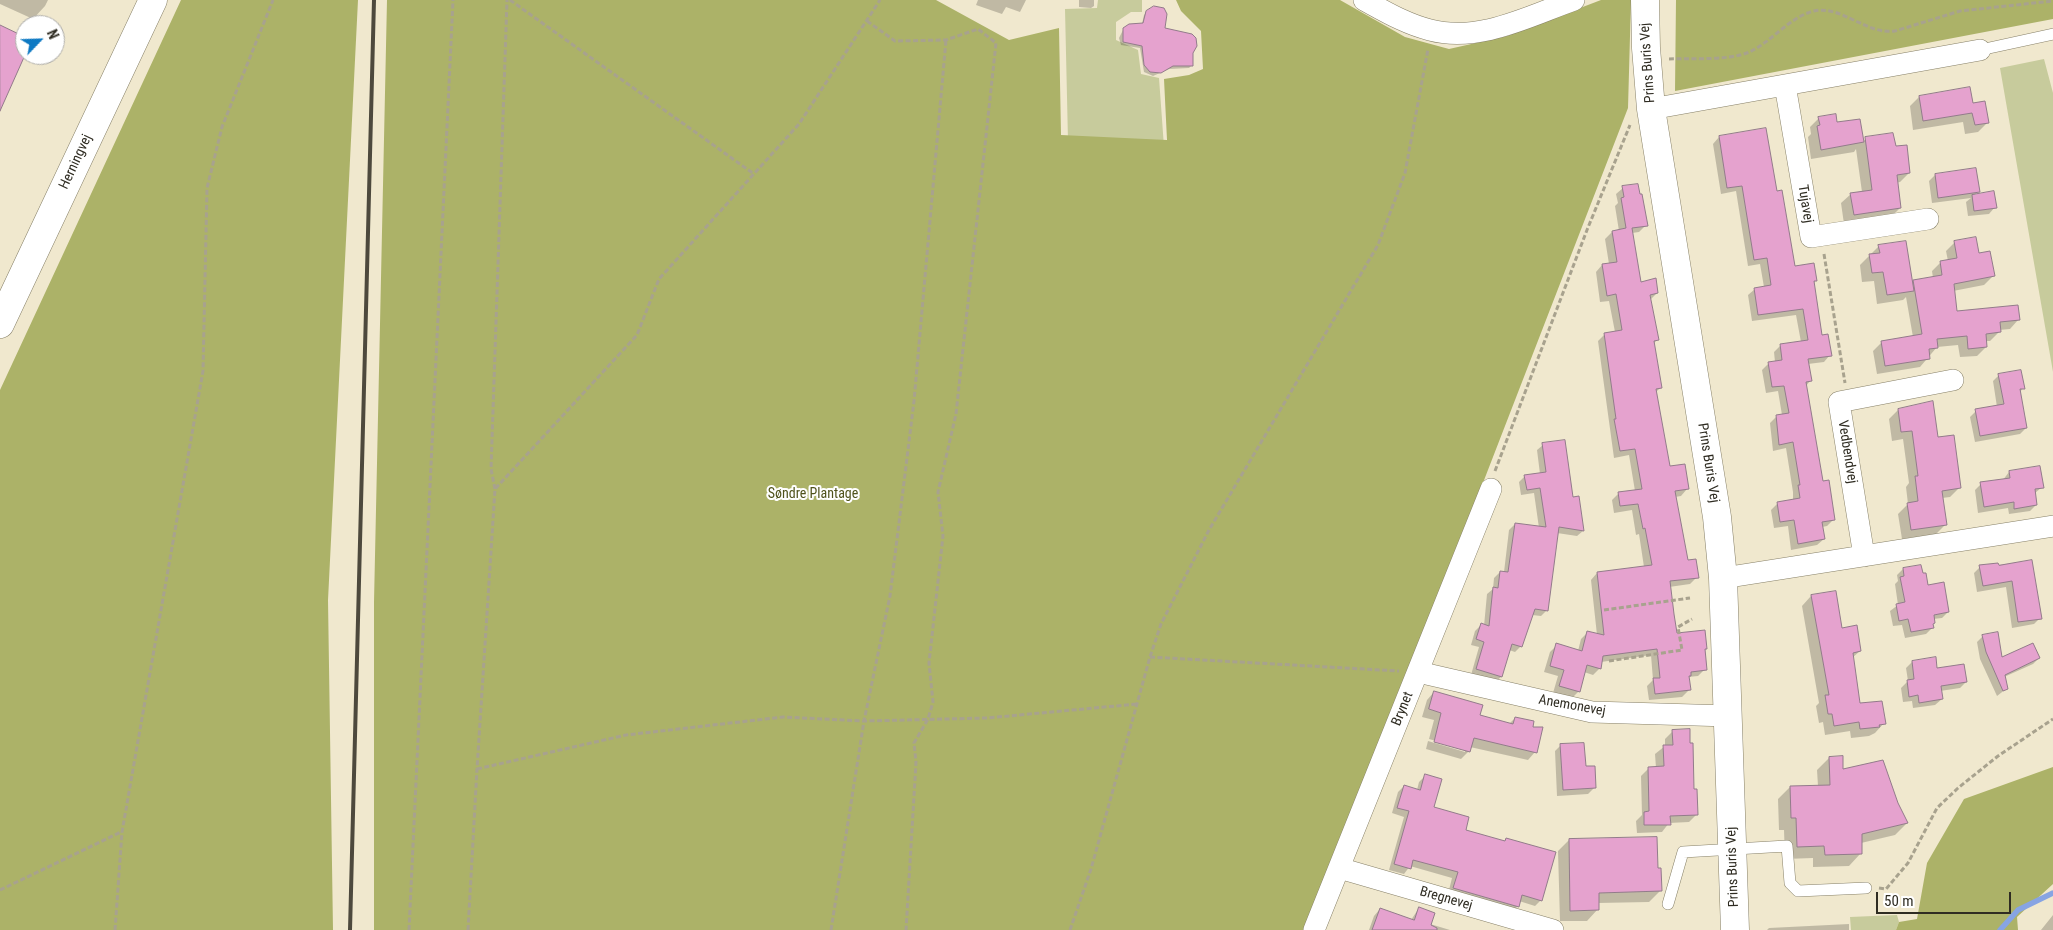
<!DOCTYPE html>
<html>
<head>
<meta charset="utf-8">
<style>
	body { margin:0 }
	#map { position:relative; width:2053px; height:930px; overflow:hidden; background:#f0e8ce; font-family:"Roboto Condensed",sans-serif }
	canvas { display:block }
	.north { position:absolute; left:15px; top:15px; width:50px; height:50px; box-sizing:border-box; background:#fff; border:1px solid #acaba7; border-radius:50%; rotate:66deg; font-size:14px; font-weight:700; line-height:20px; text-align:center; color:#2f2c22 }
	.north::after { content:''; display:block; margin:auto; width:18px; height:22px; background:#0d79c3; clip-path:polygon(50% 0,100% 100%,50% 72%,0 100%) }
	.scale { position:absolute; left:1876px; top:892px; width:135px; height:22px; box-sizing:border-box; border:2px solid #2f2c22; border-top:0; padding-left:6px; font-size:15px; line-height:18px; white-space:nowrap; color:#2f2c22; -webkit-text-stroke:4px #fff; paint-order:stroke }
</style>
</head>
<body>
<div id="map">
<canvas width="2053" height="930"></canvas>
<div class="north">N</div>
<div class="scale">50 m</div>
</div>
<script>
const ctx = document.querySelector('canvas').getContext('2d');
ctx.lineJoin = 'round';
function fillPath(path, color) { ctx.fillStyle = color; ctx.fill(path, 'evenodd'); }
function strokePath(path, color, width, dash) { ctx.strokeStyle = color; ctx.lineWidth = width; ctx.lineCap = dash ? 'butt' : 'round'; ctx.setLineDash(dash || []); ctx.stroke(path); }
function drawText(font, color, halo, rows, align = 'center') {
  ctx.font = font + ' "Roboto Condensed",sans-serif'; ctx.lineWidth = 4; ctx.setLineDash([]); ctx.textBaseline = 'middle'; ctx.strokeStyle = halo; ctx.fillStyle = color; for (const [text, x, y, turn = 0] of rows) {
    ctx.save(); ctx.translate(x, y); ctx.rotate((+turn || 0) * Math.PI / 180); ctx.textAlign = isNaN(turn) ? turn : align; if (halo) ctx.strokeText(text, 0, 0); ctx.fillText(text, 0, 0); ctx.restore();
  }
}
const green = new Path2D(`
	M1098 0H1142V12H1131L1116 22V40L1138 50 1141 74 1159 78 1164 147 1069 185 1065 9 1097 8Z
	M2044 59 2053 93V372L2000 68Z
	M1897 915 1899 922 1896 930H1851L1850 917Z`);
const forest = new Path2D(`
	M181 0H358L328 600 333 930H0V390Z
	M387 0H936L1009 40 1059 28 1061 135 1167 140 1164 79 1189 75 1203 69 1201 31 1181 11 1176 0H1340L1405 37 1449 49 1507 36 1601 0H1631L1628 108 1310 930H374V602Z
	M1676 0H2053V19L1675 91Z
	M2053 767V884L2017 917 2018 930H1896L1899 922 1917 919 1927 863 1964 799Z`);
const shadow = new Path2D(`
	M0 0H48L45 6 33 19 0 4Z
	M978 0H1026L1020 12 1006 7 1002 14 976 5Z
	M1079 0H1094V6L1091 8 1079 7Z
	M1147 12 1164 29 1192 65 1189 68 1169 69 1153 76 1144 72 1140 48 1121 45 1119 38 1123 30 1126 27 1142 24 1144 15Z
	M1969 89 1972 105 1988 122 1978 132 1965 134 1963 122 1913 130 1910 106 1919 97Z
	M1819 118 1836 124 1863 141 1866 139 1895 147 1909 173 1900 182 1896 183 1900 208 1890 218 1844 224 1841 203 1851 194 1862 192 1856 149 1854 152 1811 159 1808 137 1811 134 1810 127Z
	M1719 137 1776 192 1794 267 1816 280 1813 284 1821 337 1830 355 1824 362 1808 364 1810 381 1806 386 1822 483 1834 519 1827 526 1822 527 1824 539 1817 545 1791 550 1788 526 1774 528 1771 510 1778 503 1793 501V492L1786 448 1773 451 1770 423 1777 416 1782 415 1778 391 1766 393 1762 370 1769 363 1775 362 1774 352 1780 346 1801 342 1796 315 1752 321 1748 295 1755 289 1764 287 1760 264 1748 266 1736 191 1721 194 1713 144Z
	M1935 175 1978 191 1974 196 1995 207 1989 214 1968 216 1966 202 1971 198 1932 203 1929 181Z
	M1623 188 1646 225 1639 232 1632 233 1640 283 1657 293 1650 300 1657 340 1653 344 1661 387 1656 392 1669 468 1687 489 1681 496 1675 497 1687 561 1697 577 1690 584 1669 587 1676 634 1706 649 1704 651 1705 669 1698 676 1688 677 1689 690 1682 697 1649 700 1647 686 1653 680 1651 655 1601 662 1600 668 1593 675 1584 672 1579 691 1572 698 1553 693 1558 676 1544 672 1550 652 1557 645 1578 651 1581 639 1588 632 1597 635 1591 580 1597 573 1644 567 1639 534 1636 535 1632 510 1614 513 1612 500 1619 493 1635 491 1629 455 1614 458 1598 341 1605 334 1615 332 1609 301 1600 302 1596 272 1602 265 1609 264 1605 239 1612 232 1619 231 1615 206 1618 203 1616 194Z
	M1955 242 1978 255 1993 276 1984 285 1953 291 1955 313 2018 320 2010 329 1999 330V332L1990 341H1986V347L1977 356 1960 357 1958 345 1937 347 1920 367 1877 374 1873 351 1882 342 1913 337 1906 297 1903 300 1877 304 1874 281 1862 282 1860 265 1879 246 1911 284 1914 281 1933 278 1932 271 1941 262 1948 261 1946 251Z
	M1999 375 2023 388 2020 392 2026 428 2020 434 1975 442 1970 417 1976 411 1997 407 1993 381Z
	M1898 410 1937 439 1959 488 1950 497 1942 498 1946 524 1936 534 1902 539 1898 514 1908 504 1906 487 1909 483 1903 439 1892 441 1889 419Z
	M1543 445 1572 498 1583 531 1577 536 1557 533 1547 610 1541 616 1532 615 1521 646 1515 652 1509 650 1501 677 1495 682 1471 675 1479 647 1471 645 1475 631 1481 625 1484 626 1487 594 1493 589 1494 578 1500 572H1504L1509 530 1515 524 1539 528 1534 493 1521 495 1519 482 1525 476 1540 474 1537 450Z
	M2009 472 2042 487 2034 494 2036 505 2030 511 2009 514 2008 508 1978 513 1975 490 1981 484 2003 480Z
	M2031 561 2040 618 2034 624 2012 628 2006 587 1977 592 1974 573 1980 567 1998 566Z
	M1903 569 1922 575 1927 586 1948 612 1942 618 1933 619 1932 628 1926 634 1905 638 1902 625 1893 626 1890 611 1898 605 1895 584 1898 581 1897 575Z
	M1811 596 1860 651 1852 658 1859 704 1884 723 1875 733 1869 736 1851 738 1850 731 1825 735 1823 722 1819 723 1816 706 1819 703 1802 606Z
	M1983 636 2001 659 2039 658 2033 664 2004 677 2006 689 1997 696 1980 659 1977 642Z
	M1912 662 1936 670 1966 682 1960 688 1940 691 1942 699 1935 705 1913 708 1912 701 1903 702 1901 688 1908 681 1906 668Z
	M1434 692 1479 716 1509 724 1515 718 1531 728 1535 752 1528 760 1470 747 1469 751 1461 759 1426 749 1428 741 1465 752V749L1429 739 1434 720 1422 717 1427 700Z
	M1673 731 1693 790 1696 815 1689 822 1669 823 1662 832 1637 833 1636 821 1642 815 1641 776 1649 768H1656L1655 754 1665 746V739Z
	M1561 745 1584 767 1594 788 1588 794 1557 796 1555 751Z
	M1829 758 1842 770 1897 804 1907 823 1895 835 1861 843V853L1849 866 1813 867V858L1785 859 1784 830H1779L1778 799 1790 787 1818 786 1817 770Z
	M1425 776 1432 808 1464 831 1503 842 1506 840 1541 900 1535 906 1519 901 1518 906 1512 912 1448 894 1452 878 1410 866 1404 874 1389 870 1404 817 1392 813 1398 792 1404 786 1417 790 1419 782Z
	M1569 840 1657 870 1660 891 1649 902 1598 903V909L1587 921H1560L1558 851Z
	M1419 908 1430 924 1450 930H1369L1374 916 1380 909 1411 920Z
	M2053 915V930H2041Z
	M1849 924V930H1767L1769 928Z`);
const stream = new Path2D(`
	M2000 930 2018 910 2053 893`);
const building = new Path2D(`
	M1154 6 1164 8 1167 14 1165 28 1192 34 1196 38 1197 46 1193 53V66H1173L1161 73 1150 72 1144 65 1142 46 1123 42V28L1129 24 1143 23 1146 11Z
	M0 25 25 37V55L0 111Z
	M1970 87 1973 103 1985 101 1989 123 1975 125 1972 113 1923 121 1919 96Z
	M1836 114 1837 122 1860 119 1864 142 1821 150 1817 126 1820 125 1818 117Z
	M1766 128 1777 191 1782 190 1795 266 1814 263 1817 281H1814L1822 335 1828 334 1832 356 1808 359 1812 381 1806 382 1823 481 1829 480 1835 520 1822 522 1825 539 1798 544 1794 520 1780 522 1777 502 1800 498 1798 485H1800L1793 442 1779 445 1776 415 1789 413 1784 386 1772 387 1768 362 1782 360 1780 344 1808 340 1803 309 1758 315 1754 288 1771 285 1767 258 1754 260 1742 186 1727 188 1719 136Z
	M1893 133 1896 146 1907 145 1910 173 1897 175 1901 208 1854 215 1850 193 1872 190 1865 137Z
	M1976 168 1980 192 1938 198 1935 174Z
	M1638 184 1640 194H1642L1648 226 1632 228 1641 282 1656 278 1658 293 1650 295 1659 340 1654 341 1662 388 1656 389 1670 466 1685 464 1689 489 1675 491 1688 560 1696 559 1699 578 1670 581 1674 614 1677 633 1705 630 1707 649H1705L1707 670 1691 672V676H1689L1691 690 1655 694 1653 678H1660L1657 649 1603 656 1601 669 1587 665 1580 692 1559 686 1564 670 1550 666 1556 643 1582 651 1587 631 1604 635 1597 572 1652 565 1645 528 1643 529 1638 504 1620 506 1618 492 1642 489 1635 449 1620 451 1614 419H1616L1604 333 1622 330 1616 294 1607 296 1602 264 1617 262 1612 231 1626 228 1621 198 1624 197 1622 186Z
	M1994 191 1997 208 1974 211 1972 195Z
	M1976 237 1979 253 1990 251 1995 276 1954 284 1957 311 2018 305 2020 320 2000 322 2001 332 1986 334 1987 347 1968 349 1967 336 1937 339 1938 348 1929 349 1930 359 1885 366 1881 341 1922 334 1913 280 1942 275 1940 261 1957 258 1954 241Z
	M1906 241 1914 291 1887 295 1883 272 1872 273 1869 254 1880 253 1878 245Z
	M2021 370 2025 389H2020L2027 428 1980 436 1975 409 2004 404 1998 374Z
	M1933 401 1938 437 1954 435 1961 488 1942 491 1947 525 1911 530 1907 503 1918 501 1915 476H1918L1912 431 1901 432 1898 409Z
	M1565 440 1573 497 1579 496 1584 531 1559 527 1548 611 1535 609 1522 647 1512 644 1502 677 1476 669 1484 642 1476 639 1481 623 1489 626 1493 587 1498 588 1500 571 1508 572 1515 523 1546 527 1540 488 1527 490 1524 475 1546 472 1542 443Z
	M2040 466 2044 488 2035 489 2037 505 2014 509V502L1984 507 1980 482 2010 478 2009 471Z
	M2032 560 2042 619 2018 622 2012 581 1983 586 1979 565 1998 563 1999 565Z
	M1921 565 1923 573H1926L1928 585 1944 582 1949 612 1934 615 1935 623 1933 624 1934 628 1911 632 1908 619 1899 621 1896 604 1905 602 1900 577 1904 576 1903 568Z
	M1836 591 1842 628 1857 625 1861 651 1853 653 1860 703 1882 701 1886 724 1879 725 1880 727 1860 729 1859 722 1834 726 1832 714H1828L1825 695H1829L1811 595Z
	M1998 632 2002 657 2033 643 2040 658 2005 675 2008 689 2003 691 1986 652 1982 635Z
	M1936 657 1937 668 1964 664 1967 682 1941 686 1943 699 1919 703 1918 695 1909 697 1907 680 1914 679 1912 661Z
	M1434 691 1483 705 1480 715 1513 724 1515 717 1534 721 1533 727H1543L1537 753 1474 738 1470 752 1434 742 1441 713 1429 709Z
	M1690 729V743H1693L1694 789H1697L1698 815 1670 816 1671 825H1644V812L1649 811 1648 767 1664 766 1663 745H1673L1672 730Z
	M1584 743 1586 766H1595L1596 788 1563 790 1560 744Z
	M1843 756V769L1883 760 1898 803 1908 823 1862 834V854L1825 855 1824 846 1797 847 1796 818H1791L1790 786 1830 785 1829 757Z
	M1425 774 1442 779 1434 807 1469 817 1466 830 1505 841 1506 838 1556 852 1542 901 1522 895 1519 907 1453 888 1458 872 1413 860 1411 869 1394 864 1409 811 1397 808 1404 785 1420 790Z
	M1657 837 1658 868H1661L1662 891 1599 893V910L1570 911 1569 839Z
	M1419 907 1435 913 1431 925 1437 928V930H1372L1380 908 1414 920Z`);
const path = new Path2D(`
	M510 0 754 174
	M867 21 895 41 946 40 978 29 996 43 956 414 938 492 943 536 929 663 933 702 928 719 914 743 916 762 906 930
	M1669 59C1693 58 1729 61 1749 52 1772 42 1789 17 1814 11 1842 5 1866 35 1895 31L1960 11 2053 1
	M1824 254 1845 383
	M1495 471 1587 230 1630 125
	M495 489 491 469 507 0
	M1604 610 1690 598
	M1150 657 1399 671
	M1609 661 1682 650 1678 627 1692 619
	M477 769 626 735 783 717 864 721 987 718 1137 704
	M1879 888 1886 889 1908 863 1937 808 1958 788 1998 756 2053 719
	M0 890 121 832
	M115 930 122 832 203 371 207 188 222 127 273 0
	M409 930 453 0
	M468 930 477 769 495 489 637 335 659 279 799 124 880 0
	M831 930 864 721 890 596 914 401 946 40
	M1070 930 1091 869 1150 657 1161 624 1209 530 1378 245 1405 173 1428 49`);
const lane = new Path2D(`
	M1980 50 2053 34
	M1668 904 1683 852 1787 846 1790 883 1798 891 1866 888`);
const street = new Path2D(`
	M1364 0C1386 12 1406 24 1430 30 1479 43 1529 16 1574 0
	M1785 85 1811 237 1928 219
	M1651 109 1980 50
	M1864 556 1839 402 1953 380
	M1723 578 2053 526
	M1418 672 1592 712 1729 716
	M1339 868 1553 930
	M1314 930 1491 489`);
const secondary = new Path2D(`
	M1645 0 1646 48 1651 109 1717 517 1723 578 1735 930
	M0 324 153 0`);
const rail = new Path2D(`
	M350 930 374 0`);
const streetNames = [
	["Prins Buris Vej",1648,63,-94],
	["Herningvej",76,162,-65],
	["Tujavej",1805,204,81],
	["Vedbendvej",1847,452,81],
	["Prins Buris Vej",1708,463,81],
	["Anemonevej",1572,706,10],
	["Brynet",1403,709,-68],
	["Prins Buris Vej",1733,867,-92],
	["Bregnevej",1446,899,16]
];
const parkNames = [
	["Søndre Plantage",813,494]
];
fillPath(green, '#c7cb9c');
fillPath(forest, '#acb268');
fillPath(shadow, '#0003');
strokePath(stream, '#87a4e3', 5.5);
fillPath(building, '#e5a2ce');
strokePath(building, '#927b8a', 1);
strokePath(lane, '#878068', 12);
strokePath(street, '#878068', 22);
strokePath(secondary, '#878068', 29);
strokePath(path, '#a8a28e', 3, [5, 2.5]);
strokePath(lane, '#fff', 11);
strokePath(street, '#fff', 21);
strokePath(secondary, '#fff', 28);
strokePath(rail, '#4d493d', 4);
drawText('14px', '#2f2c22', '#fff', streetNames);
drawText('14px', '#50531c', '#fff', parkNames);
</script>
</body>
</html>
